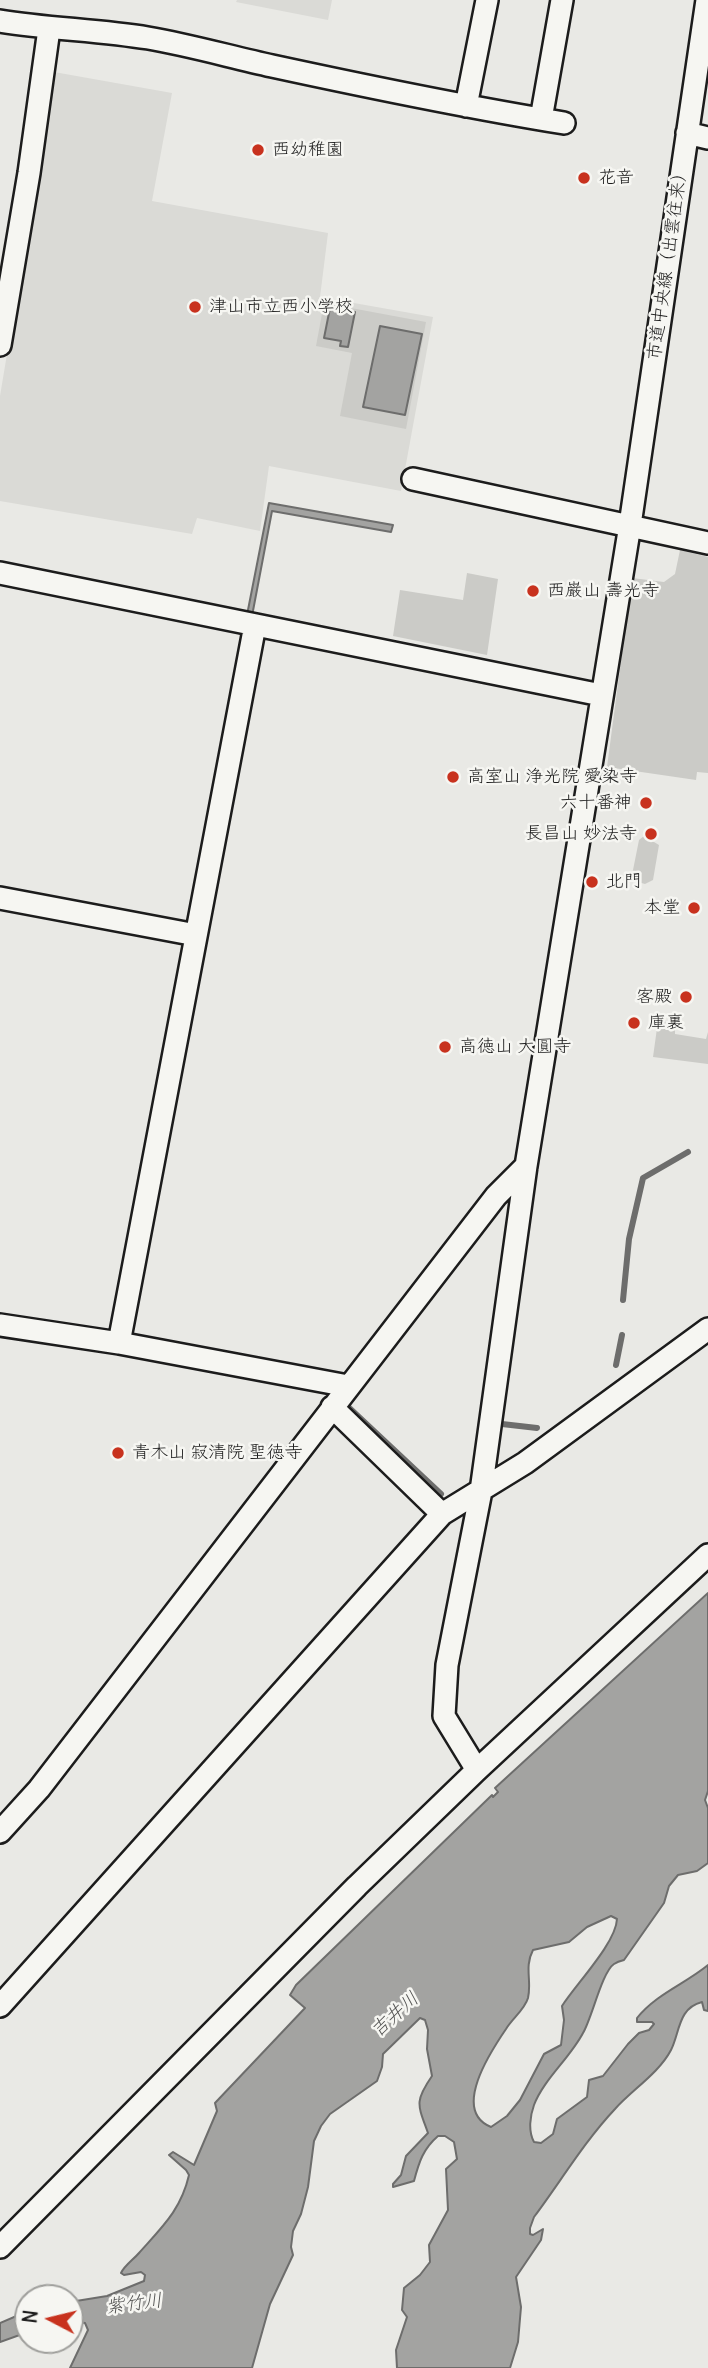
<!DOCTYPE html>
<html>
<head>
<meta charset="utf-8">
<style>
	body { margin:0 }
	#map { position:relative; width:708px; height:2368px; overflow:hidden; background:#e9e9e5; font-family:Delius,sans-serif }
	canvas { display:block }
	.north { position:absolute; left:14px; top:2284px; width:70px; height:70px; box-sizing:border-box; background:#f6f6f2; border:2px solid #9f9f9c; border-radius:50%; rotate:277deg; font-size:19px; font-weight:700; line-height:28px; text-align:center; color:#1c1c1c }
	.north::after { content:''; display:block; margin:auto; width:24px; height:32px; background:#c8321e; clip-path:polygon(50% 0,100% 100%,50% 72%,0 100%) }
</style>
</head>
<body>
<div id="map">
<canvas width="708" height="2368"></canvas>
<div class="north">N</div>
</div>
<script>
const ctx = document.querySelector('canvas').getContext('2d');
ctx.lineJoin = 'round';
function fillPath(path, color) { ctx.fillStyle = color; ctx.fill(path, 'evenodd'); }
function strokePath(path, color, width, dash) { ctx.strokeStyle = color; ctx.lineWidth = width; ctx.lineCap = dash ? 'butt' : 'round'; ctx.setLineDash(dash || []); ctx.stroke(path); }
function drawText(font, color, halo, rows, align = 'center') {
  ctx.font = font + ' Delius,"Klee One",sans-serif'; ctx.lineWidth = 5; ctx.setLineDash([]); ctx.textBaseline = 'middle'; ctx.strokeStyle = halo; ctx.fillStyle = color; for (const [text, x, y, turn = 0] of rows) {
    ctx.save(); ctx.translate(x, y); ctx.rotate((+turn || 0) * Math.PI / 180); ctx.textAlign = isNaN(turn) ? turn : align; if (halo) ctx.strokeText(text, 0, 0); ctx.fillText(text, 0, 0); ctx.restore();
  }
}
const built = new Path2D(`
	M237 0H332L328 20 236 2Z
	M54 72 172 93 152 201 328 233 320 297 433 317 401 491 269 466 260 531 197 518 192 534 0 501V396Z`);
const green = new Path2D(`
	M324 303 426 322 406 429 340 416 352 353 316 346Z
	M680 550 708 557V773L697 772 696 780 607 767 632 578 664 582 675 574Z
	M467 573 498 579 487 655 393 636 400 590 463 600Z
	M644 836 659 845 653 880 645 884 631 880 639 840Z
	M658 1021 675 1023V1034L706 1039 708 1032V1064L653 1057Z`);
const water = new Path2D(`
	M330 308 355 312 348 347 340 346 341 341 324 338Z
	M380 326 422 334 405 415 363 407Z
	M269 503 393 525 391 532 272 511 252 616 247 615Z
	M708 1593V1791L705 1800 708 1808V1863L697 1871 678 1875 669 1886 664 1903 624 1960C620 1961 617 1962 614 1964 602 1972 592 2018 583 2033 570 2058 544 2079 534 2105 530 2116 528 2131 534 2142L541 2143 553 2134 557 2119 587 2097 589 2080 603 2076 628 2044 639 2033 649 2030 654 2024 652 2022H637V2018C656 1994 685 1984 708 1965V2011L704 2010 702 2002C678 2008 680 2032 671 2050 659 2073 632 2090 615 2109 584 2142 561 2181 534 2217L530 2228V2234L533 2235 543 2229 541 2240 516 2277 521 2307 518 2342 510 2368H397L396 2350 407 2317 402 2310 404 2288 420 2275 430 2262 429 2245 448 2210 446 2169 457 2159 454 2142 445 2136H438C423 2149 419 2162 414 2181L393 2187V2184L401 2175 406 2156 428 2133C418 2105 414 2102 432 2076L427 2049 428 2030 425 2020 420 2018 383 2054 382 2067 377 2081 330 2114 321 2126 314 2141 308 2187 301 2214 293 2231 291 2247 293 2255 270 2304 252 2368H70L88 2330 85 2323 70 2321V2302L107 2296 144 2281 145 2275 141 2272 124 2275 121 2273C125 2265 133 2260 139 2253 162 2227 181 2210 189 2175L186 2170 169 2155 173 2152 194 2165 217 2111 215 2103 305 2008 290 1995 296 1985 492 1795 493 1797 498 1792 495 1788ZM611 1916 617 1919C616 1943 576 1984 562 2006L564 2020 561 2045 544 2054 520 2100 507 2116 491 2127C451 2111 491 2051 506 2029 512 2019 525 2009 528 1998 532 1981 524 1967 533 1950L569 1942 587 1927Z
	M28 2311V2332L0 2342V2323Z`);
const stream = new Path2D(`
	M623 1300 629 1239 643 1178 688 1152
	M616 1365 622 1335
	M345 1404 441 1494
	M502 1424 537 1428`);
const minor = new Path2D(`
	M0 21C49 29 99 30 148 38 189 45 231 57 272 66 369 87 466 107 564 123
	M466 106 487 0
	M541 119 562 0
	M687 133 708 138
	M0 345 29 173 49 29
	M413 479 708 543
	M0 573 601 695
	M0 898 196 935
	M0 1325 119 1343 348 1386
	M119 1343 255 625
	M332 1407 442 1514
	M477 1770 444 1716 447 1665 481 1491 526 1166 630 525 707 0
	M0 1832 39 1789 496 1196 526 1166
	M0 2006 442 1514 525 1463 708 1329
	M0 2247 357 1886 477 1770 708 1555`);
const markers = [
	[258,150,7,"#c8321e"],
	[584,178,7,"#c8321e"],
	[195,307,7,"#c8321e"],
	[533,591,7,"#c8321e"],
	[453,777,7,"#c8321e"],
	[646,803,7,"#c8321e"],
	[651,834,7,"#c8321e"],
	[592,882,7,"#c8321e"],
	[694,908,7,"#c8321e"],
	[686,997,7,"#c8321e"],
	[634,1023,7,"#c8321e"],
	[445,1047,7,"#c8321e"],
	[118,1453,7,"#c8321e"]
];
const poiNames = [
	["西幼稚園",272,150],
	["花音",598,178],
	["津山市立西小学校",209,307],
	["西巌山 壽光寺",547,591],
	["高室山 浄光院 愛染寺",467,777],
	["六十番神",632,803,"right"],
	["長昌山 妙法寺",637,834,"right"],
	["北門",606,882],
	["本堂",680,908,"right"],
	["客殿",672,997,"right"],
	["庫裏",648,1023],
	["高徳山 大圓寺",459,1047],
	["青木山 寂清院 聖徳寺",132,1453]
];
const streetNames = [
	["市道中央線（出雲往来）",668,262,-82]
];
const waterNames = [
	["吉井川",395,2015,-42],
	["紫竹川",134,2304,-7]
];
fillPath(built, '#dadad6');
fillPath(green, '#cbcbc7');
fillPath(water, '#a3a3a1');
strokePath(water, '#6d6d6c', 2);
strokePath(stream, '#6d6d6c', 6);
strokePath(minor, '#1c1c1c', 26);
strokePath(minor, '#f6f6f2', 21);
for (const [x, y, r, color] of markers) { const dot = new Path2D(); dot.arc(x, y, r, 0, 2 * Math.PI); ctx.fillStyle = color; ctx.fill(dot); strokePath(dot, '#f6f6f2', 2.5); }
drawText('18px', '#1c1c1c', '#f6f6f2', poiNames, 'left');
drawText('18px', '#1c1c1c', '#f6f6f2', streetNames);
drawText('italic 19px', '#525251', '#f6f6f2', waterNames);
</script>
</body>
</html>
